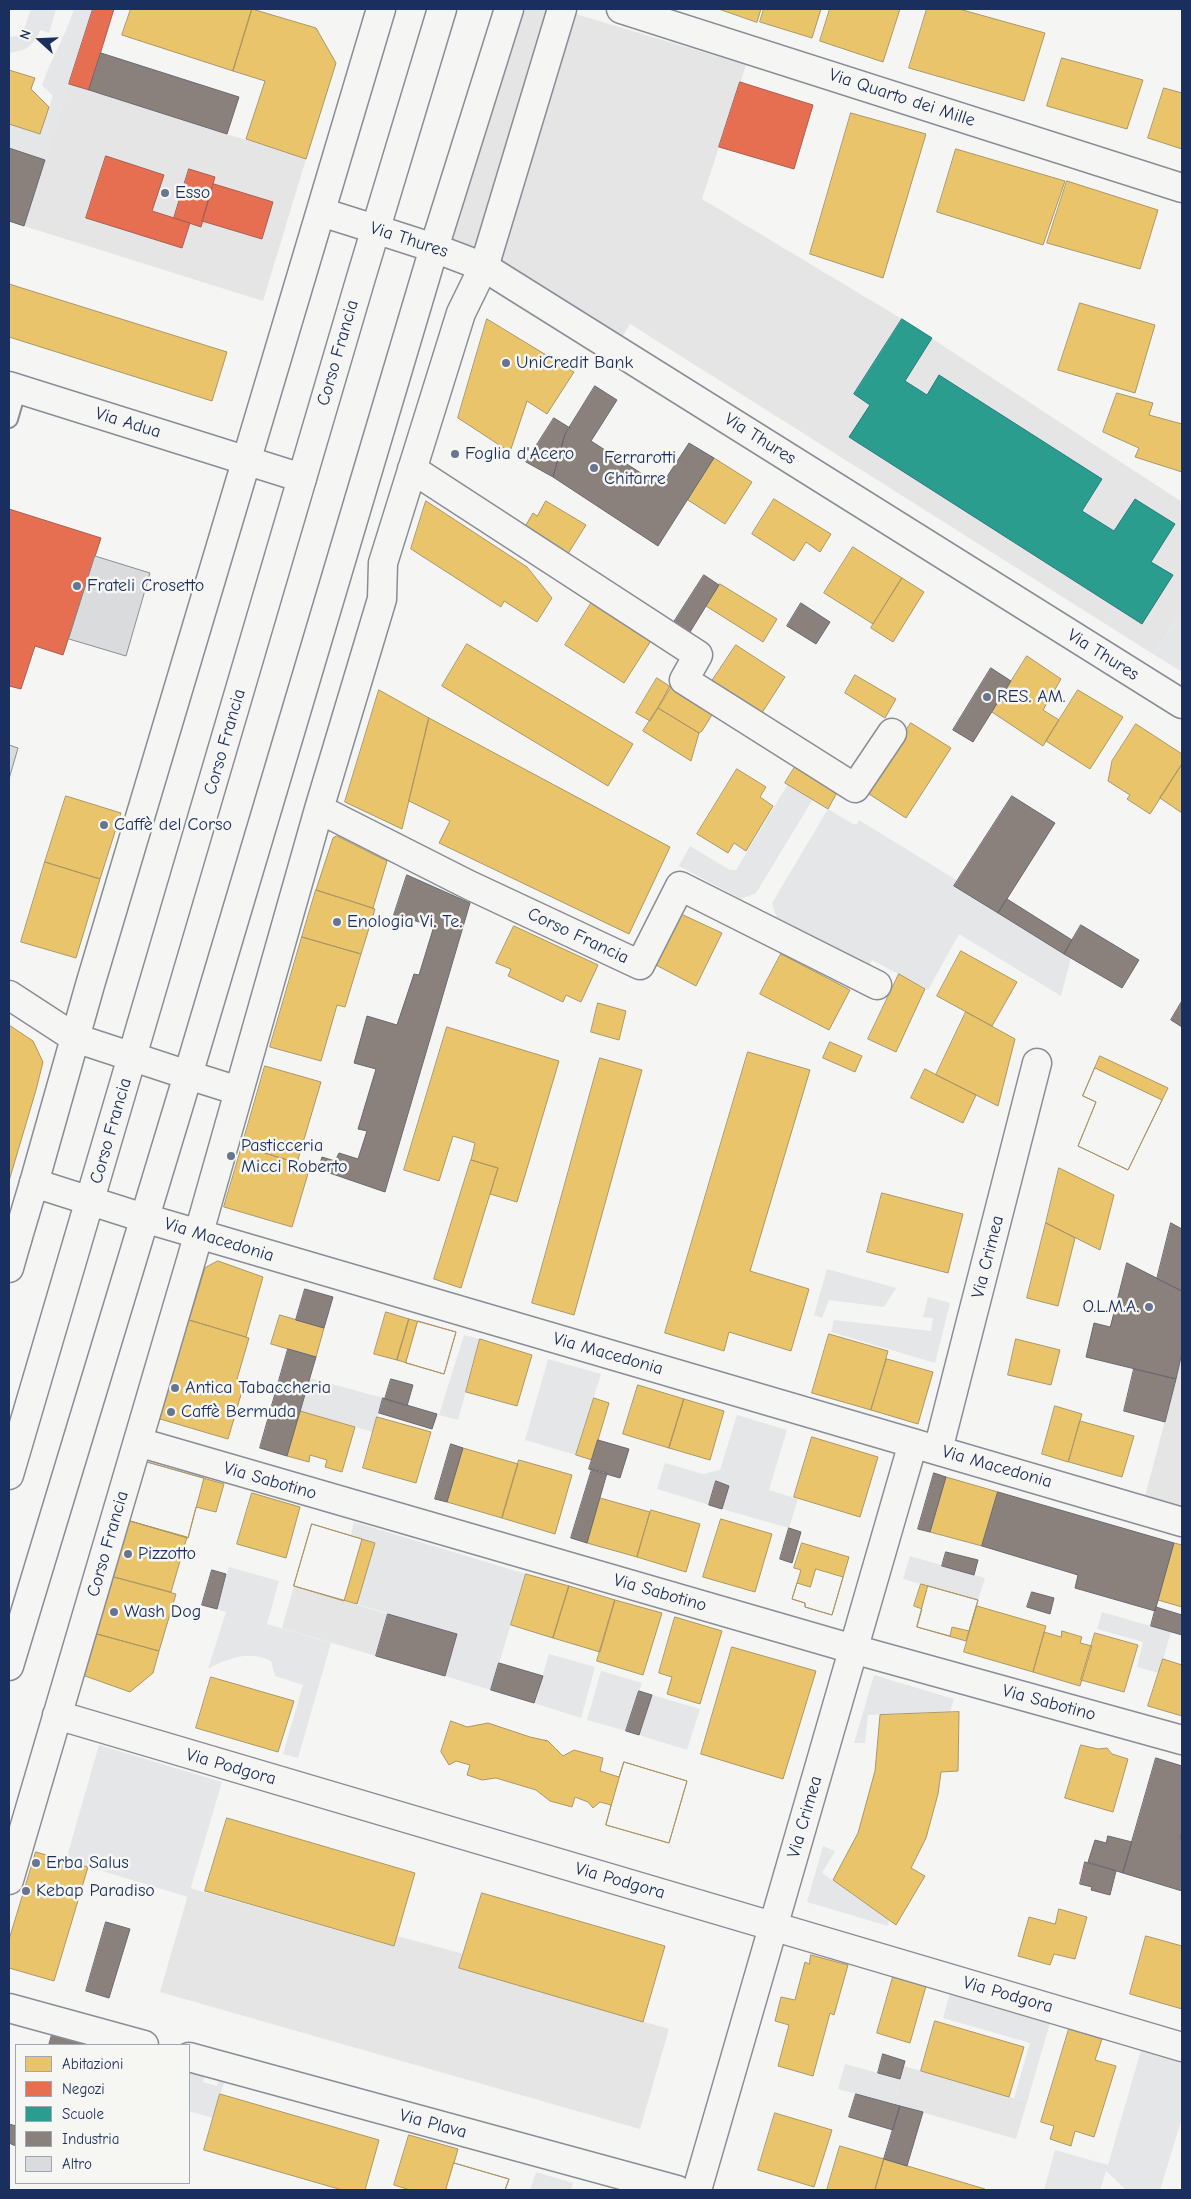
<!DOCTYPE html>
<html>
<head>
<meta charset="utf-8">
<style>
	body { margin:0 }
	#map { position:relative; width:1191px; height:2199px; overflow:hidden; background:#f5f5f3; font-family:"Comic Neue",sans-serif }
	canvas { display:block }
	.frame { position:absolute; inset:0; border:10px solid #1b2f5e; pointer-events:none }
	.legend { position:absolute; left:15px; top:2044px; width:175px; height:140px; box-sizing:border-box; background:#f6f6f2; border:1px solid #9ea6b7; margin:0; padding:6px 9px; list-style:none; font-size:15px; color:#1b2f5e }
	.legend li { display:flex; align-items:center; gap:10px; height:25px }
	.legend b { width:25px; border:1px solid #9ea6b7 }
	.north { position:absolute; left:15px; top:15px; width:50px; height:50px; -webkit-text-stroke:4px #f6f6f2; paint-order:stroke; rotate:290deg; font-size:14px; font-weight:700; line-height:20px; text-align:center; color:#1b2f5e }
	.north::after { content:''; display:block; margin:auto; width:18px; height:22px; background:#1b2f5e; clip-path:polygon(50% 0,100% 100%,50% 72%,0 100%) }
</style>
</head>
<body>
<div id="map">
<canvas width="1191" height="2199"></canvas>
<div class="frame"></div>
<ul class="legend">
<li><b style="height:14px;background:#e9c46a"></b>Abitazioni</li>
<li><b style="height:14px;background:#e76f51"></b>Negozi</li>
<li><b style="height:14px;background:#2a9d8f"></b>Scuole</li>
<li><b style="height:14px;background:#8a817c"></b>Industria</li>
<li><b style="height:14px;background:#dadbdc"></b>Altro</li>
</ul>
<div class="north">N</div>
</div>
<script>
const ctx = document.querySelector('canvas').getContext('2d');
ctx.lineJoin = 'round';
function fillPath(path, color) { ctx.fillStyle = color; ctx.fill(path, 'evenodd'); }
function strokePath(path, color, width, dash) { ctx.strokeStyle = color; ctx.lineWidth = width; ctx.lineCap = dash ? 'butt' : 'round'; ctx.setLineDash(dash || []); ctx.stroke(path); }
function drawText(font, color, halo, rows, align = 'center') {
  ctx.font = font + ' "Comic Neue",sans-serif'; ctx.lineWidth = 5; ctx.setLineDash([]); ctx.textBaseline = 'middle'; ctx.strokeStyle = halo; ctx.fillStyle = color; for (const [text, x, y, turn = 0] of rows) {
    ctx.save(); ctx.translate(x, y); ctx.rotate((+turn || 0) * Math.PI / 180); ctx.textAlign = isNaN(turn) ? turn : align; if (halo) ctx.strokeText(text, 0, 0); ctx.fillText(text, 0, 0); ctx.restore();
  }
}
const built = new Path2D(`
	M514 9H559L746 65 702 199 902 319 1182 502V611L1153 654 630 324 618 344 441 244Z
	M69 84 306 159 263 301 24 226Z
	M1182 1356V1516L1143 1504Z
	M294 1586 388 1614 376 1656 282 1628Z
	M190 1888 393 1946 397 1936 464 1954 460 1968 669 2029 640 2129 160 1992Z
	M904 2066 1027 2102 1016 2139 893 2104Z`);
const green = new Path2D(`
	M31 9H56L49 33 41 30C31 47 28 50 9 53V37L22 35Z
	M74 9H93L45 160 9 148V124L39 134 53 96 42 85C51 59 66 35 74 9Z
	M1182 611V672L1153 654Z
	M788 784 813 799 756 893 741 899 679 866 690 846 730 870H736Z
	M828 809 853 824H857L859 820 958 881 955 886 1071 958 1061 996 959 934 928 990 872 960 869 966 777 919 772 903Z
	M827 1269 896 1288 884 1307 829 1300 822 1318 814 1315Z
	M928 1297 950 1303 935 1363 831 1332 834 1320 931 1331 933 1318 923 1317Z
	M464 1335 480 1339 458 1420 439 1415Z
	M548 1359 601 1374 576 1455 525 1440Z
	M310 1378 383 1398 373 1432 300 1411Z
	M737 1415 787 1430 769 1490 798 1499 789 1528 722 1509 729 1486 716 1482 709 1505 657 1489 665 1463 703 1474 720 1470Z
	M354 1522 526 1574 491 1690 445 1676 457 1634 357 1604 375 1543 351 1535Z
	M910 1556 985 1578 978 1600 903 1579Z
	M229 1567 279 1581 267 1624 331 1643 298 1758 283 1754 303 1685 275 1676 271 1661C249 1650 228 1658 208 1669L226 1612 217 1609Z
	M1102 1612 1171 1632 1159 1673 1137 1667 1143 1642 1097 1629Z
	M549 1654 595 1667 581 1718 534 1703Z
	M601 1671 642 1683 626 1731 587 1720Z
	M874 1675 954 1699 950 1712 868 1715 865 1743H854Z
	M652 1695 700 1709 687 1750 639 1735Z
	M99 1745 222 1782 188 1897 66 1860Z
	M823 1846 835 1851 822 1873 889 1920 888 1926 807 1902Z
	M950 1993 1050 2023 1027 2102 1014 2098 1030 2043 943 2018Z
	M1141 2050 1182 2062V2118L1160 2190 1125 2189 1106 2171 1100 2190H1044L1055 2150 1108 2165Z
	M845 2064 900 2079 893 2104 838 2089Z
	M189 2068 205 2073 203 2082 217 2086 220 2078 225 2079 213 2118 189 2111Z
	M536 2172 573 2183 571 2190H530Z`);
const homes = new Path2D(`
	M131 9H252L233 71 122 35Z
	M252 9 316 28 336 63 306 159 246 139 265 81 233 71Z
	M719 9H761L757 22Z
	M764 9H821L812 38 760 22Z
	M830 9H900L883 62 820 41Z
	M927 9H959L1045 33 1024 101 909 68Z
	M1062 58 1143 80 1127 129 1047 106Z
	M9 70 35 78 31 89 49 107 40 134 9 124Z
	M1164 88 1182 93V149L1148 138Z
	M851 113 926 134 883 278 810 254Z
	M956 149 1065 181 1043 245 937 212Z
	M1067 181 1158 210 1140 269 1047 243Z
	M9 284 227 352 212 401 9 337Z
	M1080 303 1155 325 1135 393 1058 370Z
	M487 319 574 372 547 414 527 401 510 452 458 418Z
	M1117 393 1153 403 1149 415 1182 424V472L1135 457 1139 448 1103 432Z
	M714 458 752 482 725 524 688 500Z
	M774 499 831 534 820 552 806 542 794 561 752 534Z
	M426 501 527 567 552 598 537 622 504 601 501 607 411 549Z
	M546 501 586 525 566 557 523 530 533 513 537 516Z
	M853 547 902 578 873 624 824 593Z
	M902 578 924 592 893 642 871 628Z
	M720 584 777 619 763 642 706 606Z
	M592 602 652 639 624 683 565 645Z
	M467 644 633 744 608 786 442 686Z
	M736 645 785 677 758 719 708 687Z
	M1027 656 1061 679 1043 710 1059 720 1043 746 992 712Z
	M855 675 896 699 885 718 845 693Z
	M657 678 671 687 650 721 636 713Z
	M672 683 715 710 702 731 699 733 658 708Z
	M379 690 429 718 402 829 345 802Z
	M1078 690 1123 717 1090 769 1046 741Z
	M658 708 699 733 691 761 643 731Z
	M429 718 670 847 629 934 439 843 450 821 409 801Z
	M911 723 951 748 906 818 866 792Z
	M1136 724 1182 754V764L1150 814 1127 799 1130 795 1108 781 1112 761Z
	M798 762 840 787 828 809 785 783Z
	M1182 764V813L1160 798Z
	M737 769 766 787 760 797 773 806 746 851 734 843 728 853 697 834Z
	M66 796 121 813 100 879 45 862Z
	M337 836 387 861 373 908 316 890 333 838Z
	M45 862 100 879 76 958 21 942Z
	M316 890 375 909 361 954 302 937Z
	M681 914 722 933 696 986 656 965Z
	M514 926 598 965 581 1002 566 995 563 1002 508 976 511 969 496 963Z
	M302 937 361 954 345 1007 337 1005 321 1061 270 1047Z
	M961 951 1017 982 992 1026 937 996Z
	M781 954 850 990 829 1030 760 994Z
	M899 974 925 989 896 1052 868 1039Z
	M598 1003 626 1011 619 1040 591 1032Z
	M966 1012 1015 1039 998 1106 936 1075Z
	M9 1025 33 1041 43 1062 36 1090 9 1181Z
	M447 1027 559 1061 517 1202 490 1194 498 1168 471 1160 475 1143 453 1136 439 1181 404 1170Z
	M830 1042 862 1056 855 1072 823 1058Z
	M748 1052 810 1070 750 1271 809 1289 791 1351 729 1332 724 1351 665 1333Z
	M1100 1056 1168 1088 1128 1170 1078 1146 1096 1102 1083 1096Z
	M600 1058 642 1070 574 1315 532 1303Z
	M265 1066 321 1082 297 1163 242 1146Z
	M1095 1068 1162 1100 1128 1170 1078 1146 1096 1102 1083 1096Z
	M925 1069 976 1095 963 1123 911 1098Z
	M242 1146 310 1167 292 1227 224 1207Z
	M471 1160 498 1168 461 1288 434 1279Z
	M1059 1168 1114 1195 1100 1250 1046 1223Z
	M882 1193 963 1214 948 1273 867 1252Z
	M1046 1223 1075 1238 1058 1306 1027 1298Z
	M218 1261 263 1277 246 1337 189 1320 205 1268Z
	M386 1312 409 1319 397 1360 374 1354Z
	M280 1315 324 1328 316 1357 271 1344Z
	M409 1319 456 1332 444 1374 397 1360Z
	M189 1320 249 1338 237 1379 245 1381 228 1439 160 1419Z
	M418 1321 456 1332 444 1374 406 1363Z
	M829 1334 888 1351 871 1410 812 1393Z
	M480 1339 532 1355 517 1406 466 1392Z
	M1016 1339 1060 1350 1051 1385 1008 1375Z
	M887 1359 933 1372 918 1424 871 1410Z
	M638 1385 684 1399 669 1448 623 1434Z
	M594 1398 609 1403 592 1460 576 1455Z
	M684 1399 724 1411 710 1460 669 1448Z
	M1055 1406 1082 1414 1068 1462 1042 1454Z
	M300 1411 355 1427 342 1472 325 1467 327 1460 310 1455 309 1462 287 1456Z
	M377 1417 431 1432 416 1483 363 1468Z
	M1080 1421 1134 1436 1122 1477 1069 1462Z
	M812 1437 878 1457 860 1517 794 1497Z
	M463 1448 518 1464 502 1518 447 1502Z
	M519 1460 572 1475 555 1534 502 1518Z
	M147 1462 224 1484 216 1512 196 1507 188 1538 130 1521Z
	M147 1462 204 1478 188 1538 130 1521Z
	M946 1477 998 1492 982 1546 930 1532Z
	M252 1493 300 1507 286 1558 237 1544Z
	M600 1498 650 1512 637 1557 587 1543Z
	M651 1510 700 1524 686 1572 637 1557Z
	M721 1519 772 1534 755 1592 703 1577Z
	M130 1521 187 1537 171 1592 114 1577Z
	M312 1524 375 1543 357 1604 294 1586Z
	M312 1524 362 1539 344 1601 294 1586Z
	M802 1543 849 1557 832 1615 805 1607V1603L792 1599 801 1570 794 1568Z
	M1174 1543 1182 1545V1607L1158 1600Z
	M816 1569 843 1577 832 1615 805 1607V1603L792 1599 797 1583 810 1587Z
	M526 1574 569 1586 553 1638 511 1625Z
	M114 1577 176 1594 159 1651 97 1634Z
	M921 1584 978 1600 966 1641 917 1627 922 1609 914 1606Z
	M569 1586 615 1600 600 1652 553 1638Z
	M928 1586 978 1600 969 1631 952 1627 950 1636 917 1627Z
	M615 1600 662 1613 643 1675 597 1661Z
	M977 1606 1046 1626 1033 1672 964 1652Z
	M675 1617 722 1631 700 1704 667 1694 672 1677 659 1673Z
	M1062 1631 1082 1637 1080 1643 1092 1646 1080 1686 1033 1672 1044 1632 1061 1637Z
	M1095 1633 1138 1645 1124 1692 1081 1680Z
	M97 1634 159 1651 153 1673 130 1692 85 1676Z
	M732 1647 816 1671 783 1779 701 1754Z
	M1163 1659 1182 1665V1716L1148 1706Z
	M211 1677 294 1701 278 1752 196 1728Z
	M959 1712 958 1771 941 1772 938 1794 926 1838 911 1868 925 1876 896 1925 833 1880 858 1833 875 1771 880 1715Z
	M451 1721 467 1727 488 1723 530 1737 548 1741 563 1756 574 1750 603 1758 600 1771 619 1777 624 1762 687 1781 669 1843 606 1825 611 1805 600 1802 593 1808 588 1802 575 1797 572 1807 550 1801 536 1790 496 1778 482 1780 467 1775 470 1765 456 1761 449 1765 441 1752Z
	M1081 1745 1098 1749 1107 1748 1112 1754 1128 1759 1113 1812 1065 1798Z
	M624 1762 687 1781 669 1843 606 1825Z
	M227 1818 415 1873 394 1946 205 1891Z
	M36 1852 88 1867 54 1981 9 1968V1940Z
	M482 1893 665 1946 643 2022 459 1968Z
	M1059 1909 1087 1917 1075 1959 1054 1954 1050 1965 1018 1956 1029 1917 1055 1924Z
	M1146 1936 1182 1946V2009L1130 1994Z
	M811 1955 848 1965 834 2015 830 2013 813 2076 778 2066 789 2025 775 2021 781 1997 795 2000 805 1962 809 1964Z
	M893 1977 926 1986 910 2043 877 2033Z
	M935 2021 1024 2047 1009 2097 921 2071Z
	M1069 2029 1102 2039 1095 2060 1116 2066 1094 2137 1075 2131 1071 2146 1050 2139 1054 2126 1041 2122Z
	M220 2094 379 2140 365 2190H342L204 2150Z
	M775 2113 832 2130 814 2187 758 2170Z
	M409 2135 458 2149 454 2163 509 2179 505 2190H410L394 2185Z
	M840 2146 884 2159 875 2190H827Z
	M884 2159 985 2189 984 2190H875Z
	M454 2163 509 2179 505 2190H446Z`);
const shops = new Path2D(`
	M93 9H114L89 90 69 84Z
	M740 82 813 105 794 169 719 147Z
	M106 156 164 175 152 211 190 223 182 248 86 218Z
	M189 169 215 177 201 227 174 218Z
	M214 184 273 202 262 239 202 221Z
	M9 509 101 538 63 655 35 646 21 689 9 686Z`);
const schools = new Path2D(`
	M902 319 932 338 905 381 927 395 939 375 1102 479 1082 511 1114 531 1135 499 1175 524 1151 562 1173 575 1142 624 849 437 870 405 854 394Z`);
const industry = new Path2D(`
	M101 53 239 97 227 134 89 90Z
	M9 148 45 160 24 226 9 221Z
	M595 386 617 400 591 441 661 486 689 443 714 458 658 546 553 477 565 434Z
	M554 418 570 428 565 434 553 477 526 462Z
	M704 575 719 585 690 632 674 622Z
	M801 603 830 622 816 644 787 626Z
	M991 668 1011 681 973 742 953 730Z
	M1012 796 1055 823 998 913 954 886Z
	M407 875 470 903 385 1192 318 1169 322 1157 335 1161 339 1153 358 1159 367 1131 358 1129 376 1069 354 1063 367 1016 397 1025 414 974 419 975 434 926 394 915Z
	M1007 899 1072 940 1064 954 998 913Z
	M1081 925 1139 960 1122 988 1064 954Z
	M1182 1001V1027L1171 1020Z
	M1171 1223 1182 1229V1291L1157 1279Z
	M1127 1263 1182 1291V1353L1176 1379 1086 1357 1094 1323 1110 1327Z
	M305 1289 333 1297 324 1328 296 1320Z
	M288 1349 316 1357 287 1456 260 1448Z
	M1134 1369 1176 1379 1165 1422 1124 1411Z
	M391 1379 413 1385 407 1406 385 1399Z
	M383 1398 437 1414 432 1429 379 1413Z
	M598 1440 629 1449 620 1478 589 1469Z
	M451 1444 463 1448 447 1502 435 1499Z
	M592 1469 607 1473 587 1543 571 1538Z
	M934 1473 946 1477 930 1532 918 1529Z
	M716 1481 729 1486 722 1509 709 1505Z
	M998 1492 1174 1543 1155 1611 1075 1588 1078 1575 982 1546Z
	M789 1528 801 1532 792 1563 780 1559Z
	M946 1552 978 1560 974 1575 942 1566Z
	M212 1570 226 1574 217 1609 202 1605Z
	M1032 1592 1054 1598 1050 1614 1027 1607Z
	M1156 1607 1182 1615V1635L1151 1626Z
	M388 1614 457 1634 445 1676 376 1656Z
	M499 1663 543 1676 534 1703 491 1690Z
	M639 1691 652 1695 639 1735 626 1731Z
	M1156 1758 1182 1766V1830L1180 1839H1182V1891L1123 1873Z
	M1108 1836 1132 1842 1123 1873 1088 1862 1095 1840 1106 1843Z
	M1085 1862 1116 1871 1110 1895 1091 1890 1092 1887 1080 1884Z
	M106 1922 130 1929 109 1998 86 1991Z
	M54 2028 86 2038 84 2045H49Z
	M883 2054 905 2061 900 2079 878 2073Z
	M856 2094 900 2106 893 2130 849 2117Z
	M900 2106 923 2112 907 2166 884 2159Z
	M9 2124 16 2126V2146L9 2143Z`);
const building = new Path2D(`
	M95 556 150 573 126 656 69 639Z
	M9 745 18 748 9 779Z`);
const service = new Path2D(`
	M9 419 18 388`);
const minor = new Path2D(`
	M621 9 1182 188
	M321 212 375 229
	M9 386 302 478
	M412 469 698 655 684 680 855 788 892 733
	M319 809 469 885 640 965 680 886 877 985
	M188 1075 239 1091
	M34 1183 90 985 381 9
	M144 1218 1182 1522
	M9 1235 17 1240 9 1268
	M138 1442 853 1649 1182 1740
	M938 1450 1037 1063
	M57 1715 1182 2047
	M9 1880 192 1257 319 809 382 599 383 563 461 313 485 264 562 9
	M9 2008 144 2045
	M189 2057 677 2190
	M697 2190 913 1443`);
const tertiary = new Path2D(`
	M375 229 434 248 484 267 1182 704
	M9 995 75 1038 188 1075
	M9 1243 17 1240 34 1183 144 1218`);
const primary = new Path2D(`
	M9 1475 360 281 442 9
	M9 1666 188 1075 434 248 509 9`);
const markers = [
	[165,193,5,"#677492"],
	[506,363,5,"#677492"],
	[455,454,5,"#677492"],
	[594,468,5,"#677492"],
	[77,586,5,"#677492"],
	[987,697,5,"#677492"],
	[104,825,5,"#677492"],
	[337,922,5,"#677492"],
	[231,1156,5,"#677492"],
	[1149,1307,5,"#677492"],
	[175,1388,5,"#677492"],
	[171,1412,5,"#677492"],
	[128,1554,5,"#677492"],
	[114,1612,5,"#677492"],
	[36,1863,5,"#677492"],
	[26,1891,5,"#677492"]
];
const streetNames = [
	["Via Quarto dei Mille",902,98,18],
	["Via Thures",409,240,18],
	["Corso Francia",338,353,-74],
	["Via Adua",128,423,17],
	["Via Thures",760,439,32],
	["Via Thures",1103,655,32],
	["Corso Francia",225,742,-74],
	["Corso Francia",578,936,25],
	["Corso Francia",111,1131,-74],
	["Via Macedonia",219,1240,17],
	["Via Crimea",988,1257,-76],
	["Via Macedonia",608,1354,16],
	["Via Macedonia",997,1467,16],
	["Via Sabotino",270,1481,16],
	["Corso Francia",108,1544,-74],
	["Via Sabotino",660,1593,16],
	["Via Sabotino",1049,1703,15],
	["Via Podgora",231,1767,16],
	["Via Crimea",805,1817,-74],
	["Via Podgora",620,1881,16],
	["Via Podgora",1008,1995,16],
	["Via Plava",433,2124,15]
];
const poiNames = [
	["Esso",175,193],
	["UniCredit Bank",516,363],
	["Foglia d'Acero",465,454],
	["Ferrarotti",604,458],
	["Chitarre",604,479],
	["Frateli Crosetto",87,586],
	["RES. AM.",997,697],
	["Caffè del Corso",114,825],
	["Enologia Vi. Te.",347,922],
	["Pasticceria",241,1146],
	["Micci Roberto",241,1167],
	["O.L.M.A.",1139,1307,"right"],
	["Antica Tabaccheria",185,1388],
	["Caffè Bermuda",181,1412],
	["Pizzotto",138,1554],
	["Wash Dog",124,1612],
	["Erba Salus",46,1863],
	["Kebap Paradiso",36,1891]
];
fillPath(built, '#e5e5e6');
fillPath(green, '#e4e6e7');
fillPath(homes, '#e9c46a');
strokePath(homes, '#ab9766', 1);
fillPath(shops, '#e76f51');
strokePath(shops, '#aa5c55', 1);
fillPath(schools, '#2a9d8f');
strokePath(schools, '#267c80', 1);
fillPath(industry, '#8a817c');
strokePath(industry, '#696873', 1);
fillPath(building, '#dadbdc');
strokePath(building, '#898d95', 1);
strokePath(service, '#898d95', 20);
strokePath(minor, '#898d95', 31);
strokePath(tertiary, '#898d95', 31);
strokePath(primary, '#898d95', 31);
strokePath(service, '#f5f5f3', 16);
strokePath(minor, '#f5f5f3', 28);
strokePath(tertiary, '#f5f5f3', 28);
strokePath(primary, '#f5f5f3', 28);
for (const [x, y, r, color] of markers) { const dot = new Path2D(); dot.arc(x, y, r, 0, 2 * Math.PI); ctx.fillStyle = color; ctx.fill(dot); strokePath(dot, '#f6f6f2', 2); }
drawText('18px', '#1b2f5e', '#f6f6f2', streetNames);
drawText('18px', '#1b2f5e', '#f6f6f2', poiNames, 'left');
</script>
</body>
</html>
